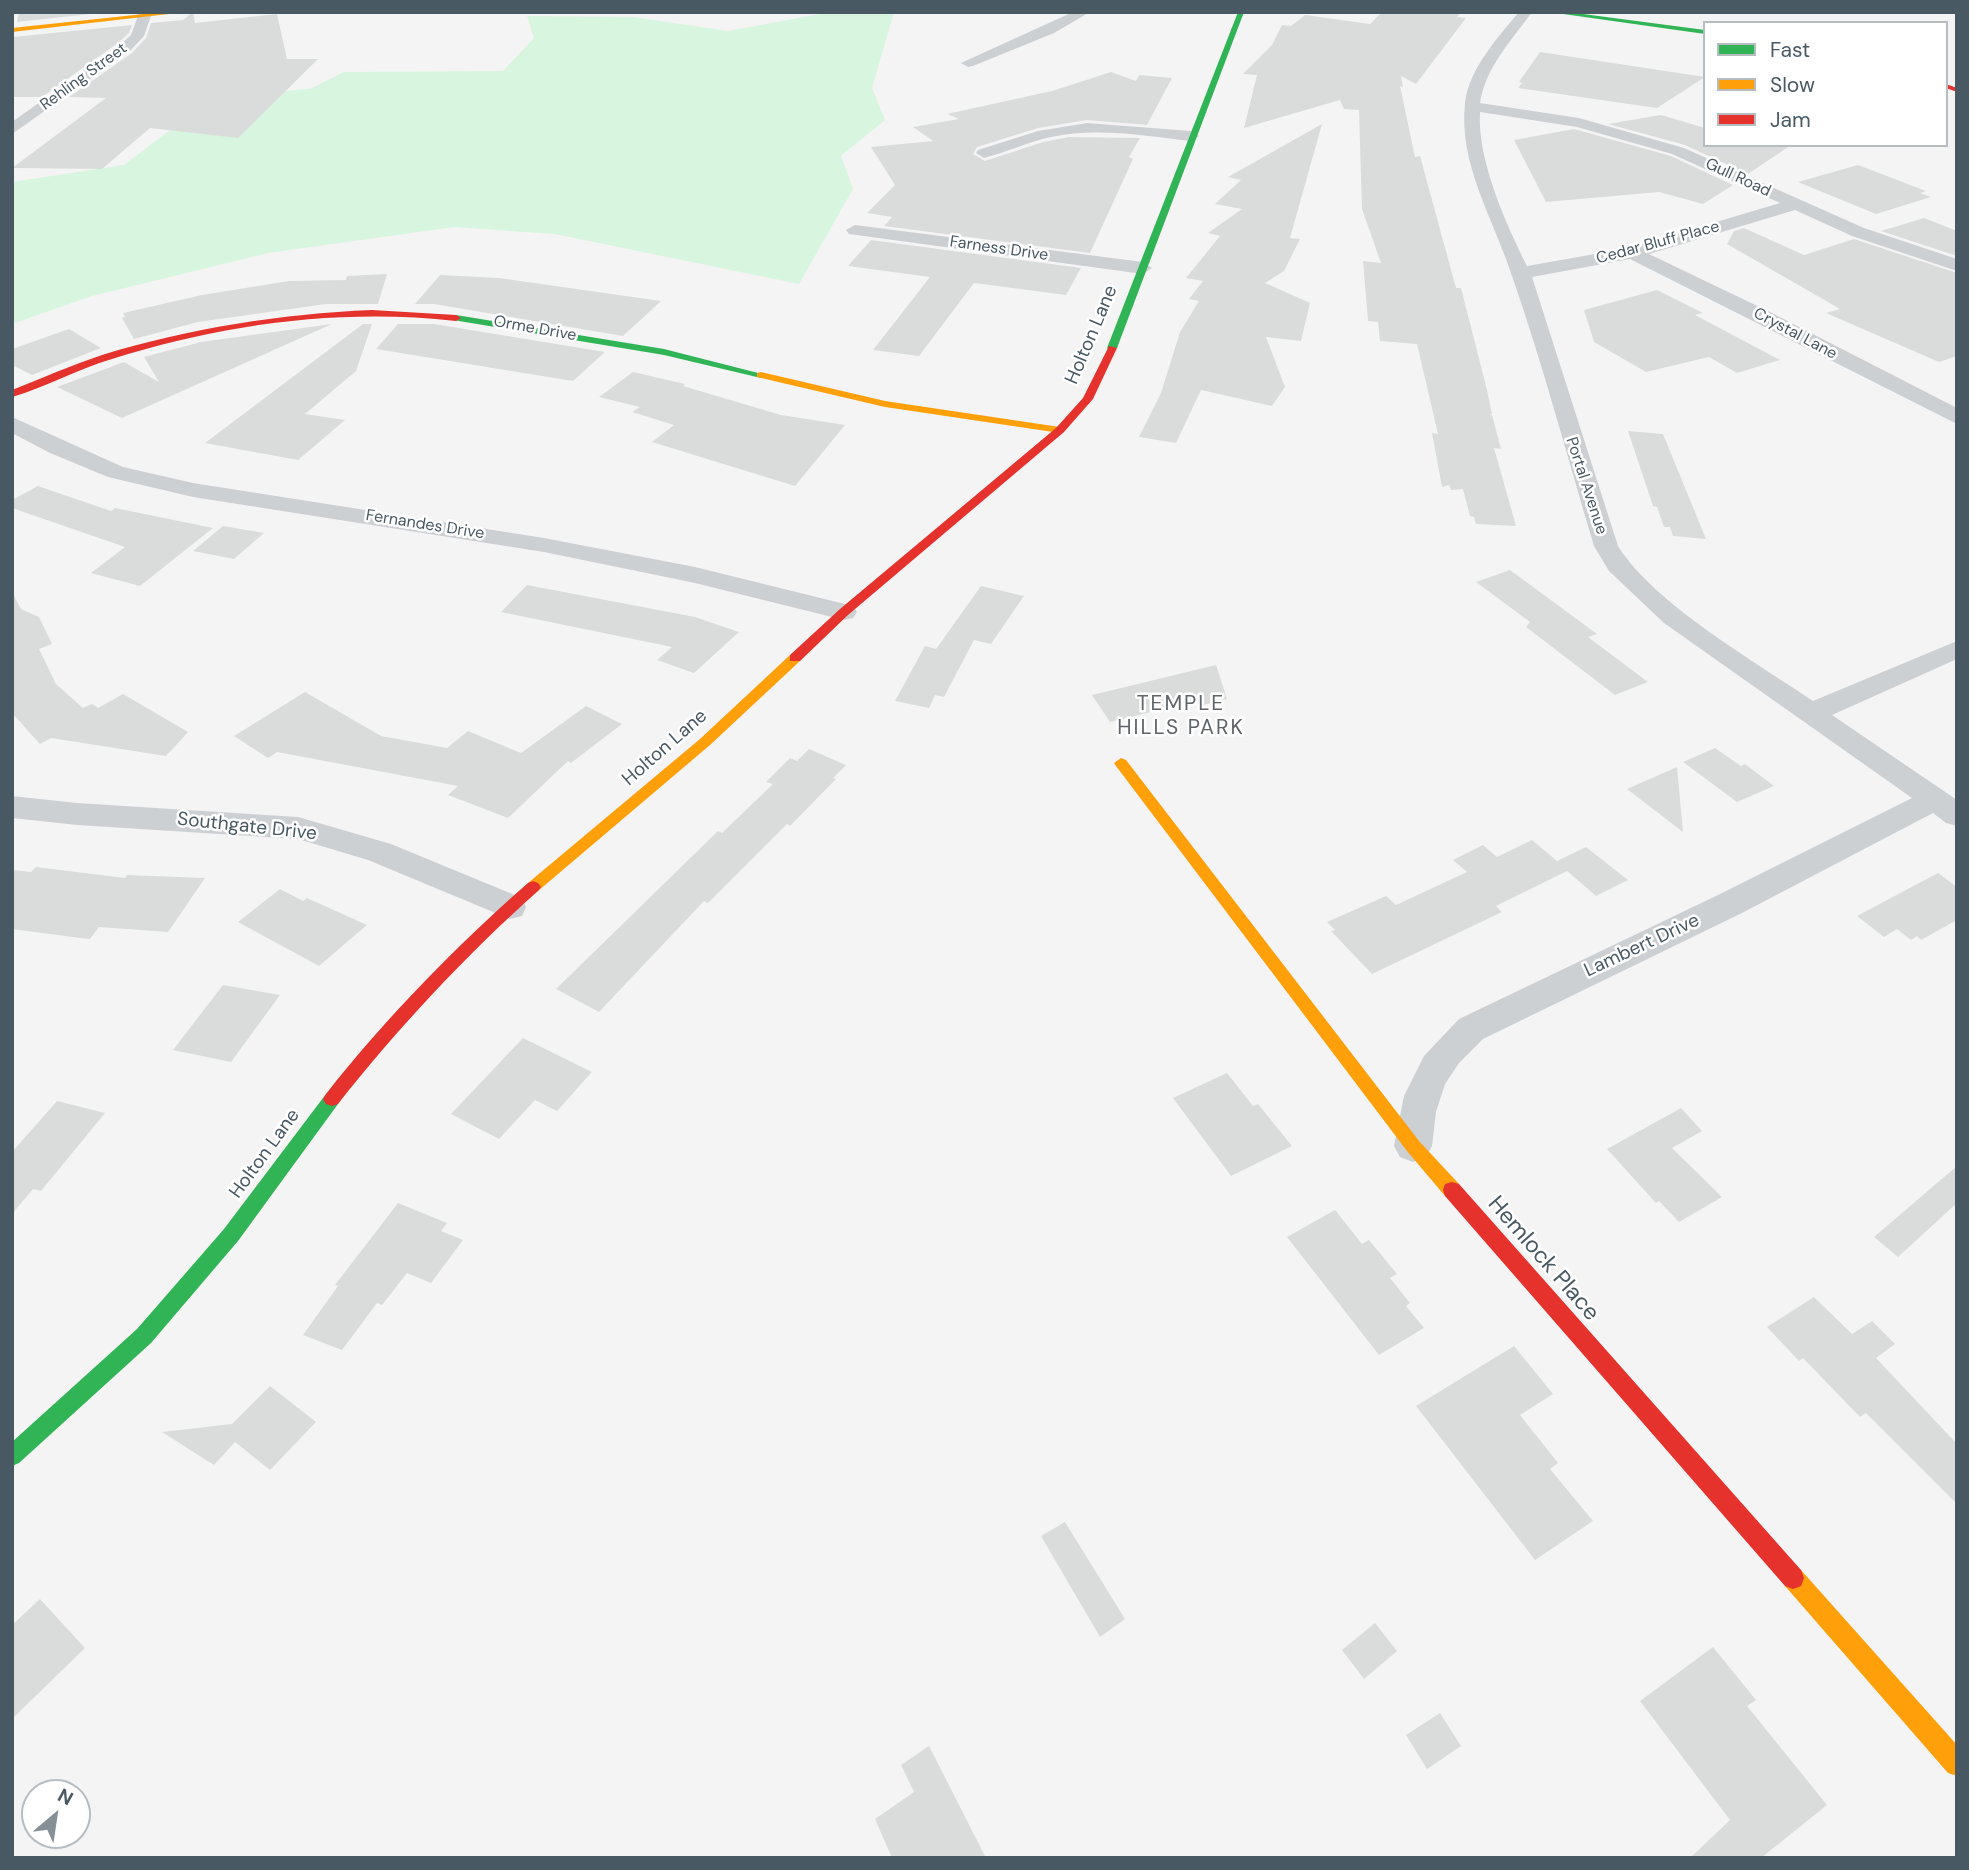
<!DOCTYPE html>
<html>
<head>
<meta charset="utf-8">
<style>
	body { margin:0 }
	#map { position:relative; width:1969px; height:1870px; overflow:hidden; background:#f4f4f4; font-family:"DM Sans",sans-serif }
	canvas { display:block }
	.frame { position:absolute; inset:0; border:14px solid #485963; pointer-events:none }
	.legend { position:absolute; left:1703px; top:21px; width:245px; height:126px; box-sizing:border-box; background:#fff; border:2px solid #b6bdc1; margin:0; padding:9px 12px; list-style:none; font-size:21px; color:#485963 }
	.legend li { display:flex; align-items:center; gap:14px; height:35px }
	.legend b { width:35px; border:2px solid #b6bdc1 }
	.north { position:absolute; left:21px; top:1779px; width:70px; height:70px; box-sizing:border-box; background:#fff; border:2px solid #b6bdc1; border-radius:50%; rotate:29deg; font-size:19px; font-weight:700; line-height:28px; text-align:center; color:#485963 }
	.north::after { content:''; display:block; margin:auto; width:24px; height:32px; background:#848f96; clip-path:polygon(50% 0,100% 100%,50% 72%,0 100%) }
</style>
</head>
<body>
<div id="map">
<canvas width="1969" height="1870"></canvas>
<div class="frame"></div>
<ul class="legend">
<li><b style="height:9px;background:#30b455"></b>Fast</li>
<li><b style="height:9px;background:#ff9f0a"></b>Slow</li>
<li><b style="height:9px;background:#e5322d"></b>Jam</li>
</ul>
<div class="north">N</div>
</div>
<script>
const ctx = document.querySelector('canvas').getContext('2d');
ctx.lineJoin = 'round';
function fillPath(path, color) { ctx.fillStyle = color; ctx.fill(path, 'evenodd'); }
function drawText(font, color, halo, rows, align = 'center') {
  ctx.font = font + ' "DM Sans",sans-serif'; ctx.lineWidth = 5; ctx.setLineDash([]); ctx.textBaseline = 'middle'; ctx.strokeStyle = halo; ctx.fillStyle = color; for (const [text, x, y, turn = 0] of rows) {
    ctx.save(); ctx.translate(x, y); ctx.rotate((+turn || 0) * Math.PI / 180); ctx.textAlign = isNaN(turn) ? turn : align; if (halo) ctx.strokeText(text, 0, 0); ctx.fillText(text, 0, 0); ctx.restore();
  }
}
const green = new Path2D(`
	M831 12H894L872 88 885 120 841 156 853 189 799 284 555 234 454 227 268 253 92 296 12 324V182L124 165 215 96 310 89 344 72 503 71 534 38 527 16 633 17 728 31Z`);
const building = new Path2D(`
	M19 12H109L17 22Z
	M193 12 195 23 277 14 287 59H318L238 138 150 128 102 169 12 168 106 98 69 97 132 53 146 38 151 23 183 20Z
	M1382 12H1461L1457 17 1466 18 1416 84 1401 76 1403 87 1400 86 1415 157 1420 156 1456 288H1461L1487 390 1492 414H1490L1492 415 1501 449 1494 448 1516 526 1476 524 1474 517 1470 516 1463 489 1451 490 1449 485 1442 487 1432 433 1438 434 1417 344 1380 341 1378 322 1368 321 1363 261 1381 263 1362 209 1359 110 1344 109 1340 100 1244 128 1257 75 1243 74 1272 45 1282 25 1291 26 1305 15 1370 24Z
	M132 25 129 33 118 43 42 97H12L13 37Z
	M1540 52 1705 77 1657 108 1518 88 1522 83 1519 82Z
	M1111 72 1136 81 1139 75 1172 78 1147 125 1087 120 1038 128 977 147 973 154 985 161 1043 142 1069 137 1140 138 1129 157 1133 159 1090 253 884 226 892 217 867 213 895 185 871 147 933 141 913 127 959 119 947 114 1052 91Z
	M1661 115 1705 128V145H1791L1748 174 1685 145 1608 124Z
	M1322 124 1290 238 1300 239 1284 271 1265 283 1310 303 1301 341 1266 337 1285 387 1272 406 1201 390 1176 443 1139 437 1161 393 1180 332 1199 301 1189 299 1203 281 1186 278 1220 236 1208 233 1242 209 1215 204 1241 180 1228 177Z
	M1574 129 1671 156 1733 185 1703 204 1659 192 1546 202 1514 140Z
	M1858 165 1926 191 1920 193 1931 197 1876 214 1798 182Z
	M1924 218 1957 231V256L1881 231Z
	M1744 228 1804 255 1854 239 1957 273V356L1939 362 1826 313 1840 309 1727 244 1734 231Z
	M871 240 1081 268 1066 295 974 283 919 356 873 350 930 277 848 266Z
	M387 274 378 304H326L198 322 134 339 122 318 125 317 123 313 202 295 289 281 346 280 347 276Z
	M440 275 499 278 661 301 623 336 434 304H415Z
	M1657 290 1703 313 1695 315 1780 360 1737 373 1709 357 1646 372 1594 342 1584 310Z
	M332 324 122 418 57 387 124 362 159 382 144 357 201 342Z
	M363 324H372L356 371 305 414 345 420 298 460 205 443Z
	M398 324H434L605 352 573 381 376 349Z
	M69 329 101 348 32 375 12 365V349Z
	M633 372 685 384 683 386 781 415 845 425 795 486 652 442 674 425 632 412 640 407 599 397Z
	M1628 431 1663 434 1706 539 1673 536 1670 527H1664L1657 507 1653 506Z
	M38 486 111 511 115 508 213 528 140 586 91 573 125 547 12 508V500Z
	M223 526 264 533 234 559 193 551Z
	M1510 570 1597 634 1588 637 1648 682 1615 695 1526 627 1530 622 1476 582Z
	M527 585 695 617 739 632 694 673 657 660 672 647 501 612Z
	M981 586 1024 596 991 644 974 640 944 697 935 695 929 708 895 701 925 646 936 649Z
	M12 592 21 609 39 617 52 644 39 649 56 684 83 708 92 704 98 708 123 694 188 732 166 756 51 738 40 744 12 713Z
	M1216 665 1227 699 1199 706 1196 701 1110 722 1092 695Z
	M305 692 381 736 447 748 468 731 521 753 586 706 622 724 571 763 568 761 508 818 448 795 458 786 277 752 268 758 234 736Z
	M1715 748 1741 766 1745 764 1774 786 1737 802 1683 762Z
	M809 749 846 765 833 778 836 779 790 826 787 824 708 903 704 901 599 1012 556 989 718 831 722 833 773 784 766 782 790 758 797 761Z
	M1677 767 1683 832 1627 789Z
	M1532 840 1557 861 1586 847 1628 880 1596 896 1567 871 1496 906 1502 912 1372 974 1331 931 1335 930 1327 922 1386 896 1396 905 1467 872 1453 860 1483 845 1497 857Z
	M36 867 125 878 127 875 205 878 168 932 99 927 90 939 80 938 12 929V870L31 872Z
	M1938 873 1957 887V920L1921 940 1917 936 1911 940 1897 929 1884 937 1857 916Z
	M280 889 303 901 307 898 367 925 319 966 238 922Z
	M223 985 280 995 231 1062 173 1050Z
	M523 1038 592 1072 557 1111 535 1100 499 1139 451 1114Z
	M1227 1073 1253 1106 1258 1104 1292 1146 1231 1176 1173 1098Z
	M57 1101 105 1113 41 1191 33 1189 12 1214V1152Z
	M1681 1108 1702 1131 1672 1148 1722 1197 1679 1222 1659 1201 1656 1203 1607 1149Z
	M1957 1166V1203L1898 1257 1874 1237Z
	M398 1203 447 1223 441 1231 463 1240 431 1283 407 1273 382 1305 377 1303 342 1350 303 1335 338 1286 335 1285Z
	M1335 1210 1362 1244 1369 1240 1397 1274 1390 1278 1410 1303 1406 1306 1424 1328 1379 1355 1287 1237Z
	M1814 1297 1852 1334 1872 1321 1895 1344 1876 1358 1957 1444V1504L1866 1413 1860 1417 1803 1358 1799 1361 1767 1327Z
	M1514 1346 1553 1394 1520 1415 1558 1463 1550 1469 1593 1521 1535 1560 1416 1406Z
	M270 1386 316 1422 270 1470 235 1442 214 1465 162 1432 232 1424Z
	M1065 1522 1125 1619 1100 1637 1041 1536Z
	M40 1599 85 1648 12 1719V1625Z
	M1375 1623 1397 1651 1364 1679 1342 1650Z
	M1713 1647 1756 1700 1747 1706 1827 1805 1761 1858H1690L1730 1820 1640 1701Z
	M1440 1713 1461 1746 1427 1769 1406 1735Z
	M929 1746 986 1858H892L875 1819 914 1792 901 1765Z`);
const street = new Path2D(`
	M1073 12H1090L1054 33 973 66 968 67 961 63Z
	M1519 12H1532C1512 40 1485 68 1480 103L1579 118 1684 148 1864 228 1957 259V271L1852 236 1795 210 1649 254 1772 313 1957 408V424L1630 259 1532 277 1618 546C1654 604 1756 662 1813 701L1957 641V659L1832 715 1957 800V826L1946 823 1933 813 1742 913 1483 1039 1459 1063 1445 1084 1436 1112 1432 1146 1426 1157 1413 1162 1400 1157 1394 1146 1404 1096 1424 1056 1459 1019 1718 895 1912 798 1664 623 1609 571 1594 546C1567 456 1543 365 1512 276 1494 220 1458 164 1465 103 1469 69 1498 37 1519 12ZM1480 112 1577 127 1672 154 1780 203 1629 248 1527 266C1506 224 1477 160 1480 112Z
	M139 13H149L151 16 144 36 130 51 12 134V122L120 45 131 35Z
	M1087 123 1191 131 1199 136 1191 141C1145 136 1097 127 1051 137 1028 142 1007 152 984 158L976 153 978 150 1038 131Z
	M855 225 1143 262 1152 268 1143 274 849 234 846 230Z
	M12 417 123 467 193 483 544 538 695 567 853 606 857 612 853 618 844 620 695 583 544 552 193 497 108 477 50 453 12 433Z
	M12 796 77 803 298 817 391 844 522 898 526 907 522 916 510 919 368 860 298 839 77 825 12 818Z`);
const fast = new Path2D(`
	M1238 12H1244L1117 348 1109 350 1107 348Z
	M1549 12H1568L1705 30V34Z
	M456 315 664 349 766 375 761 378 664 355 453 320 451 318Z
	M332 1092 338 1094 341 1099 338 1104 238 1241 151 1343 19 1463 12 1466V1442L137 1329 224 1229 326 1094Z`);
const slow = new Path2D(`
	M163 12H186L12 32V28Z
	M761 372 885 401 1060 427 1065 430 1060 433 885 407 757 377V373Z
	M795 654 801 658 800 661 710 745 538 891H528L525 887 528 883 700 739 790 655Z
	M1121 758 1126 760 1419 1141 1459 1184 1461 1190 1459 1196 1452 1198 1445 1196 1407 1151 1116 766 1114 763Z
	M1793 1567 1801 1570 1957 1745V1776L1948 1773 1785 1586 1782 1578 1785 1570Z`);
const jam = new Path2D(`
	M1946 84 1957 88V92L1946 88Z
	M372 310 456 315 461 318 456 321C340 308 224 324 112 359 78 369 46 387 12 397V390C42 378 72 365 102 355 190 328 280 314 372 310Z
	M1109 346 1117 348 1093 399 1064 432 848 615 800 661H790V655L840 609 1056 428 1083 398Z
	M533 881 538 883 541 887 538 891C468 953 396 1030 338 1104L332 1106 326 1104 323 1099 326 1094C384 1020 457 945 528 883Z
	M1452 1182 1459 1184 1801 1570 1804 1578 1801 1586 1793 1589 1785 1586 1445 1196 1443 1190 1445 1184Z`);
const farStreetnames = [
	["Rehling Street",84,77,-36],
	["Gull Road",1738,178,25],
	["Cedar Bluff Place",1658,243,-15],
	["Farness Drive",999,249,8],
	["Orme Drive",535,329,10],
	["Crystal Lane",1795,334,28],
	["Portal Avenue",1586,486,72],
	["Fernandes Drive",425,525,9]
];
const streetNames = [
	["Holton Lane",1092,335,-67],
	["Holton Lane",665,748,-41],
	["Southgate Drive",247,827,6],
	["Lambert Drive",1642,946,-25],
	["Holton Lane",265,1154,-54]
];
const neighbourhoodNames = [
	["TEMPLE",1181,704],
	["HILLS PARK",1181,728]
];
const nearStreetnames = [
	["Hemlock Place",1543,1259,49]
];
fillPath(green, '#d7f5df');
fillPath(building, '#dadcdc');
fillPath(street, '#cdd0d3');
fillPath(fast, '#30b455');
fillPath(slow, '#ff9f0a');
fillPath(jam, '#e5322d');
drawText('16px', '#485963', '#fff', farStreetnames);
drawText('19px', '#485963', '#fff', streetNames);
ctx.letterSpacing = '2px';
drawText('21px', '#5e6469', '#fff', neighbourhoodNames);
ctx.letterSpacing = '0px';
drawText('23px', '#485963', '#fff', nearStreetnames);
</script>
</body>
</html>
